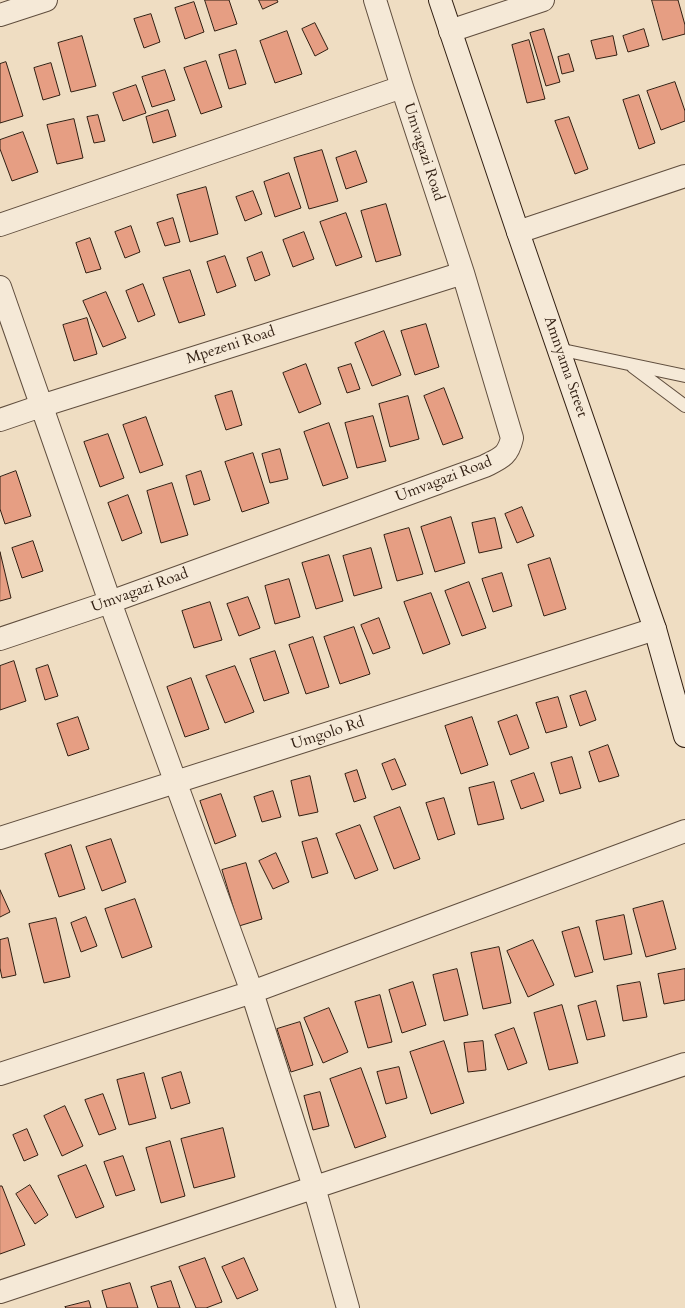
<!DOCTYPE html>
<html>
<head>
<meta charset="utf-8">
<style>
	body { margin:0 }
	canvas { display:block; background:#efddc2 }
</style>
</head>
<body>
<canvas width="685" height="1308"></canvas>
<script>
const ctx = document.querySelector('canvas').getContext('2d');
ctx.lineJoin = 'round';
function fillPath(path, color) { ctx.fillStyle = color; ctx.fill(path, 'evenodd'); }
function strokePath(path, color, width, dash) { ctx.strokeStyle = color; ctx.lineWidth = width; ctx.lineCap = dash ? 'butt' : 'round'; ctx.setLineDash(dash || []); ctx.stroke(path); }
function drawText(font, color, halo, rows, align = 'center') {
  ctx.font = font + ' Cardo,serif'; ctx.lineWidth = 3; ctx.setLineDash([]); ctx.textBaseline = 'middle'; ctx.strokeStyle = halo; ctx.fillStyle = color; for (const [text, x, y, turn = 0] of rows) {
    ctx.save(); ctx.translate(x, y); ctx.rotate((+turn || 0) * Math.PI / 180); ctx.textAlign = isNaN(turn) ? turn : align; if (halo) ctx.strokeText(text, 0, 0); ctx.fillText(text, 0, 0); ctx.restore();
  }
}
const building = new Path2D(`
	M205 0H229L237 24 215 31Z
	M259 0H277L278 2 263 9Z
	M652 0H678L685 25V34L663 40Z
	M194 2 204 32 185 39 175 8Z
	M151 14 160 42 144 48 134 19Z
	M315 23 328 49 315 56 302 29Z
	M544 29 560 82 546 86 530 33Z
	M644 29 649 46 628 52 623 36Z
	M287 31 302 74 275 83 260 41Z
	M82 36 96 86 71 92 58 43Z
	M613 36 617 55 596 59 591 41Z
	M529 40 545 99 527 103 512 45Z
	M236 50 246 84 229 89 219 55Z
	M569 54 574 71 562 74 558 57Z
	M206 61 222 107 201 114 184 68Z
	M6 62 23 116 0 123V64Z
	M51 63 60 95 43 100 34 68Z
	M165 70 175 100 152 107 142 77Z
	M675 82 685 111V121L661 130 647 91Z
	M136 85 146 113 123 121 113 93Z
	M639 95 655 143 639 149 623 100Z
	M168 110 176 136 153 143 146 117Z
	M98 115 105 141 94 143 87 117Z
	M569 117 588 169 575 174 555 121Z
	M74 119 83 158 57 164 47 125Z
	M23 132 38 172 12 181 0 149V140Z
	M322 150 338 201 309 209 294 158Z
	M356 151 367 182 346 189 336 158Z
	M289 173 301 208 275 217 264 182Z
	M206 187 218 234 190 242 177 195Z
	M253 191 262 214 245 221 236 197Z
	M386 204 401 255 376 262 361 211Z
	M346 213 362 257 336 266 320 222Z
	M173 218 180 242 165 246 157 223Z
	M131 226 140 252 125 258 115 232Z
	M304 232 314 259 293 267 283 240Z
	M90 238 101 269 86 273 76 243Z
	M262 252 270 275 255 281 247 258Z
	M225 256 236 286 217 293 207 262Z
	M190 270 205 315 179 323 163 278Z
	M143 284 155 315 138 322 126 291Z
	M106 292 126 338 103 347 83 301Z
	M87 318 97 354 74 361 63 325Z
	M426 324 439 367 415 375 401 331Z
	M384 331 401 375 372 386 355 343Z
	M306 364 321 404 299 413 283 373Z
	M351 364 360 389 347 393 338 368Z
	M444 388 463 438 443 445 424 396Z
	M232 391 242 425 226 430 215 396Z
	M408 396 419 439 390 447 379 404Z
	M373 416 386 461 357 468 345 423Z
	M146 417 163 465 140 473 123 425Z
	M329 423 348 478 323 486 304 432Z
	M108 434 124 478 100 487 84 442Z
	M280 449 288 479 270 483 262 454Z
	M253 453 269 503 242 512 225 462Z
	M16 471 31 516 5 524 0 509V477Z
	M201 471 210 500 194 505 186 476Z
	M172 483 188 535 161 543 147 491Z
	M128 495 142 533 122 541 108 503Z
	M522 507 534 536 517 543 505 514Z
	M451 517 465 563 435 572 421 527Z
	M495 518 502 548 479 553 472 523Z
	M409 528 423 574 397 581 384 535Z
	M33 541 43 571 22 578 12 548Z
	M371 548 382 588 354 596 343 556Z
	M0 552 11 598 0 601Z
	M329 555 343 601 316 609 302 563Z
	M550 558 566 609 544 616 528 565Z
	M502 573 512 606 493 612 482 579Z
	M289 579 300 617 275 624 265 586Z
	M469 582 486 628 462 636 445 591Z
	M431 593 450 644 423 654 404 602Z
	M248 597 260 628 239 636 227 604Z
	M210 602 222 640 194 648 182 611Z
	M379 618 390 648 373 654 361 625Z
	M354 627 370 674 340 684 324 637Z
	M313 637 329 687 306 694 289 645Z
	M275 651 289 693 264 701 250 659Z
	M14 661 26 701 0 710V666Z
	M48 665 58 696 45 700 36 669Z
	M235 666 254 712 225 723 206 676Z
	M191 678 209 729 185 737 167 687Z
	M586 691 596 720 580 726 570 696Z
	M558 697 567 727 546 733 536 703Z
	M517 715 529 748 510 755 498 722Z
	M78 717 89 749 68 756 57 724Z
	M472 717 488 765 461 774 445 726Z
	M608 745 619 776 599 782 589 752Z
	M572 757 581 788 560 794 551 763Z
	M395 759 406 785 392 790 382 764Z
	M357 770 366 798 354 802 345 774Z
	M534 773 544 801 521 809 511 781Z
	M310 776 318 812 299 816 291 781Z
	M494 782 504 819 478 825 469 788Z
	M273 791 281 817 262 822 254 797Z
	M221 794 236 836 215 844 200 801Z
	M444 798 455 834 438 840 426 803Z
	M400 807 420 859 394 869 374 817Z
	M360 825 378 870 355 879 336 834Z
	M317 838 328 873 312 878 302 842Z
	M111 839 126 882 102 891 86 847Z
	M71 845 85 889 59 897 45 854Z
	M276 853 289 882 273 889 259 861Z
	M246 863 262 919 239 926 222 870Z
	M0 890 10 912 0 917Z
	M135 899 152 947 122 958 105 909Z
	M663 901 676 949 646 957 633 909Z
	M624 915 632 954 604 960 596 921Z
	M86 917 97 946 81 952 71 923Z
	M56 918 70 977 44 983 29 924Z
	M579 927 593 972 575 977 562 932Z
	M8 938 16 975 2 978 0 968V940Z
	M533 940 554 985 528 997 507 951Z
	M499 947 511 1003 483 1009 471 953Z
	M457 969 468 1015 444 1021 433 975Z
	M685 969V1000L664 1004 658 974Z
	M413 982 426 1025 402 1033 389 990Z
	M640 982 647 1017 623 1021 617 986Z
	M380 995 392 1042 368 1048 355 1002Z
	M596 1001 605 1036 587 1040 578 1006Z
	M562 1005 578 1063 549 1070 534 1013Z
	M329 1008 348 1052 323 1063 304 1018Z
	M300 1022 313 1065 291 1072 277 1029Z
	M514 1028 527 1063 508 1070 495 1035Z
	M444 1041 464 1103 431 1114 410 1052Z
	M483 1041 486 1070 468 1072 464 1043Z
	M399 1067 407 1098 386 1104 377 1072Z
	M361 1068 386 1137 355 1148 330 1079Z
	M181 1072 190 1103 171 1109 162 1078Z
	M144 1073 156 1118 129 1125 117 1080Z
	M320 1092 329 1126 313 1130 304 1096Z
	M103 1094 116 1129 99 1135 85 1100Z
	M65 1106 83 1146 62 1156 44 1116Z
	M223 1128 235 1177 194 1188 181 1139Z
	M27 1129 38 1155 24 1161 13 1135Z
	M170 1141 185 1196 161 1203 146 1148Z
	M123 1156 135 1190 116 1196 104 1162Z
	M86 1165 104 1207 76 1218 58 1176Z
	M30 1185 48 1215 35 1224 16 1194Z
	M0 1186H2L25 1245 0 1254Z
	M205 1258 222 1302 206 1308H196L179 1267Z
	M244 1258 258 1290 237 1299 222 1267Z
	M171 1281 180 1308H158L151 1287Z
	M130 1283 138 1308H107L102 1291Z
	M89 1301 91 1308H66L65 1307Z`);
const lane = new Path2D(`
	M558 349 685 376
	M633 367 685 406`);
const street = new Path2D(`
	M0 15 46 0
	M450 31 543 0
	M0 225 402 87
	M518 232 685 176
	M0 287 110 602 252 992 314 1187 348 1308
	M0 420 41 406 463 273
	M0 639 110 602 485 466C501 458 508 456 512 438L463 273 402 87 375 0
	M0 838 655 629
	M0 1074 252 992 685 831
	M0 1292 685 1064`);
const secondary = new Path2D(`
	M440 0 518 232 655 629 685 736`);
const streetNames = [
	["Umvagazi Road",423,152,72],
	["Mpezeni Road",231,346,-18],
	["Amnyama Street",565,367,71],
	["Umvagazi Road",444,480,-21],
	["Umvagazi Road",140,591,-20],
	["Umgolo Rd",328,734,-18]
];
fillPath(building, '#e69e83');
strokePath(building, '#311f12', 1);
strokePath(lane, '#604e3e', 14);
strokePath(street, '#604e3e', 24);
strokePath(secondary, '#311f12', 24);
strokePath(lane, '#f5e9d7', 12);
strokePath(street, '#f5e9d7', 22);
strokePath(secondary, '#f5e9d7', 22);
drawText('15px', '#311f12', '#f5e9d7', streetNames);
</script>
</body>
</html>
